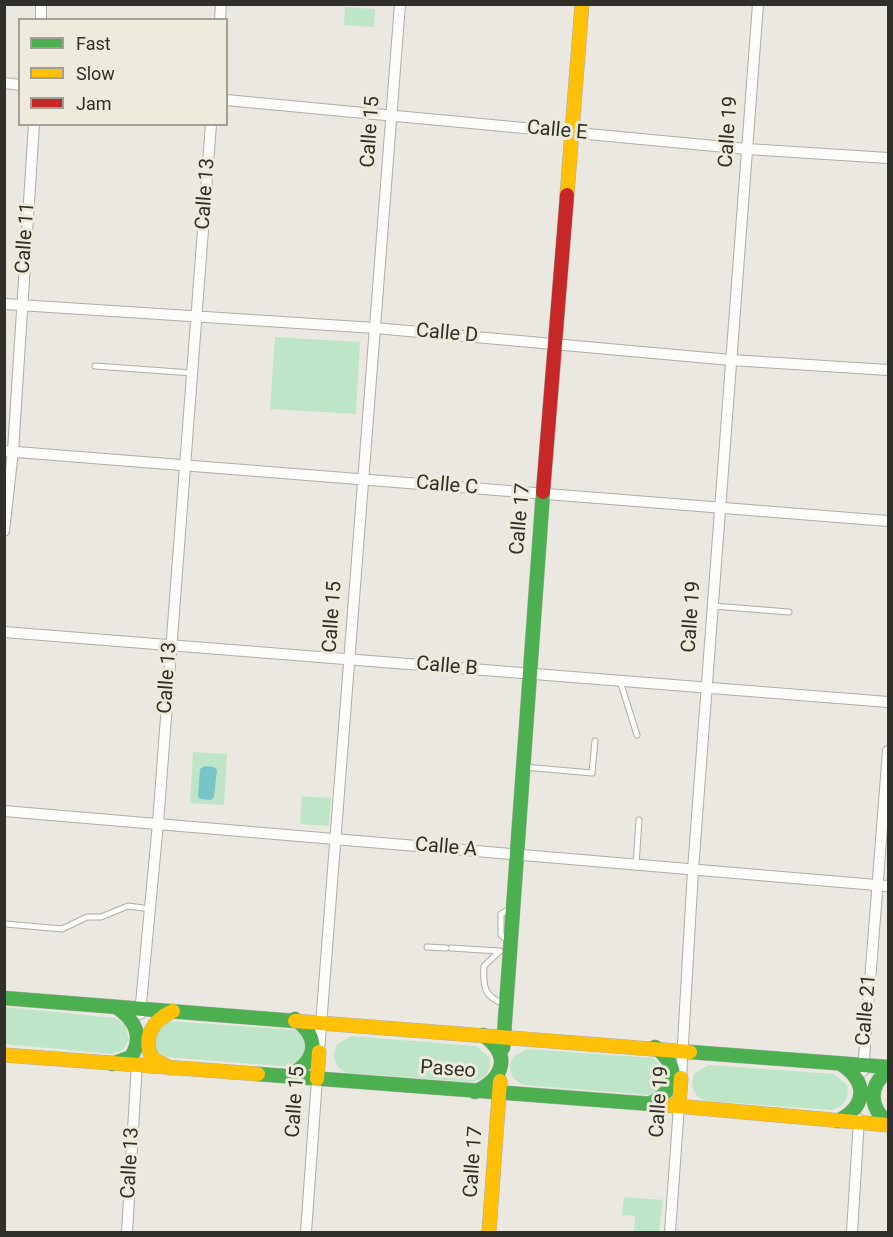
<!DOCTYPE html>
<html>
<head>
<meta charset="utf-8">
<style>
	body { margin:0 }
	#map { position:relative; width:893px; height:1237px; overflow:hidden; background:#eae8e0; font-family:Roboto,sans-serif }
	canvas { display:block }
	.frame { position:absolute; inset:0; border:6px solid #302f2a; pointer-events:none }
	.legend { position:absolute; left:18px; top:18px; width:210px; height:108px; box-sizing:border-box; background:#eeebdc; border:2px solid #a2a095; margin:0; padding:8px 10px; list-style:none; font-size:18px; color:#302f2a }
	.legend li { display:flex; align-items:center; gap:12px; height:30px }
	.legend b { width:30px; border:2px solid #a2a095 }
</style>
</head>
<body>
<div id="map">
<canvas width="893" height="1237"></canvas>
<div class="frame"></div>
<ul class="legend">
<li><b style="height:8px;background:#4caf50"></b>Fast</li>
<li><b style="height:8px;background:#ffc107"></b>Slow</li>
<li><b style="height:8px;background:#c62828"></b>Jam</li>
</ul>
</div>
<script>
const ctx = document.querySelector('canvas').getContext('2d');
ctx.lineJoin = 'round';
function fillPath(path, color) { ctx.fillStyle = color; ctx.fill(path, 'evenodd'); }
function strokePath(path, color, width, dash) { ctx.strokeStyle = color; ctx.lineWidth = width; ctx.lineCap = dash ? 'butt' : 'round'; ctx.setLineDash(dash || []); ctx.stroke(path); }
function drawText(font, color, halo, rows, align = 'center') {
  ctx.font = font + ' Roboto,sans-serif'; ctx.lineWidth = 6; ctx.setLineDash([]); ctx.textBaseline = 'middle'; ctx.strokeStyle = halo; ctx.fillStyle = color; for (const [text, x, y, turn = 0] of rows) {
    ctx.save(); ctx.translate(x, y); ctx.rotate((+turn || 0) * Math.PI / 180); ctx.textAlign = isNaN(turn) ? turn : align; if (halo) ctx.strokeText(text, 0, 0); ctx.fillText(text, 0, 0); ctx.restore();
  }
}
const green = new Path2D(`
	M345 7 375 9 374 27 344 25Z
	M275 337 360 342 356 414 270 409Z
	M193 752 227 754 224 805 190 803Z
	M302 796 331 798 329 826 300 824Z
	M4 1007 115 1018 125 1024 129 1040 123 1050 112 1054 5 1044Z
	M169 1021 295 1030 300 1033 309 1047 292 1067 166 1057 156 1051 153 1034Z
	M351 1036 476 1046 489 1057C492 1069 486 1079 473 1082L348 1073C335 1068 331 1057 337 1044Z
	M527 1049 653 1058 665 1069 664 1086 650 1095 524 1085C511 1080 507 1069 513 1057Z
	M709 1065 834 1074 847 1085C850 1098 844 1107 831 1110L706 1101C693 1096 689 1085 695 1073Z
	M624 1197 663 1200 659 1232H634L635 1216 622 1215Z`);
const water = new Path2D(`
	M205 766 214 767 217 770 214 797 211 800 200 799 198 796 200 769Z`);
const lane = new Path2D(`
	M95 366 192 373
	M713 606 789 612
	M620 681 637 735
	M524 767 592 773 595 741
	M636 865 639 820
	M6 924 62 929 87 917H101L128 906 150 909
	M507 940 501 935V914L511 908
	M427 947 446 948
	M451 948 499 951
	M500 951 484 966C483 984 483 997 503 1003`);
const street = new Path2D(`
	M41 20V4
	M220 20 221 4
	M4 83 20 85
	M226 100 747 149 888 158
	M4 304 375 328 731 360 888 370
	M4 451 888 521
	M4 531 13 451 34 124
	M4 632 888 702
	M4 811 888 886
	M140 1014 158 823 211 124
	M319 1051 400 4
	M863 1071 888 751
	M681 1078 693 870 758 4
	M127 1232 137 1062
	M306 1232 317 1079
	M670 1232 679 1106
	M852 1232 859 1119`);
const fast = new Path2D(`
	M4 998 295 1021
	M503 1048 543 492
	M690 1052 888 1067
	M112 1064 131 1057C144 1037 135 1019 116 1007
	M888 1071C868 1086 869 1107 888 1123
	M258 1074 665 1105
	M288 1076C316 1062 322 1039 295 1019
	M475 1092C504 1078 512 1055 483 1035
	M649 1104C678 1090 681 1067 655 1047
	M838 1121C867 1106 868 1082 841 1064`);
const slow = new Path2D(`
	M567 195 582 4
	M295 1021 690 1052
	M4 1055 258 1074
	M170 1068 152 1058C142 1037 153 1020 173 1011
	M317 1079 319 1052
	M665 1105 888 1125
	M679 1106 681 1078
	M489 1232 500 1081`);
const jam = new Path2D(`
	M543 492 567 195`);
const streetNames = [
	["Calle E",557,131,5],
	["Calle 15",371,132,-86],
	["Calle 19",729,132,-86],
	["Calle 13",206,194,-86],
	["Calle 11",26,238,-86],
	["Calle D",447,334,5],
	["Calle C",447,486,5],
	["Calle 17",521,519,-85],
	["Calle 15",333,617,-86],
	["Calle 19",692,617,-86],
	["Calle B",447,667,5],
	["Calle 13",168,678,-86],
	["Calle A",446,848,5],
	["Calle 21",867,1010,-85],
	["Paseo",448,1070,4],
	["Calle 15",296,1102,-86],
	["Calle 19",660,1102,-86],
	["Calle 17",474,1162,-86],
	["Calle 13",131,1163,-87]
];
fillPath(green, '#bfe5c8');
fillPath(water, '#79c4c4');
strokePath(lane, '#aeada6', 7);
strokePath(street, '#aeada6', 12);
strokePath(fast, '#aeada6', 15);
strokePath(slow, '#aeada6', 15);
strokePath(jam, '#aeada6', 15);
strokePath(lane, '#fcfcfa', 5);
strokePath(street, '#fcfcfa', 10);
strokePath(fast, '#4caf50', 14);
strokePath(slow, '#ffc107', 14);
strokePath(jam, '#c62828', 14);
drawText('20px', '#302f2a', '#eeebdc', streetNames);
</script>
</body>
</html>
